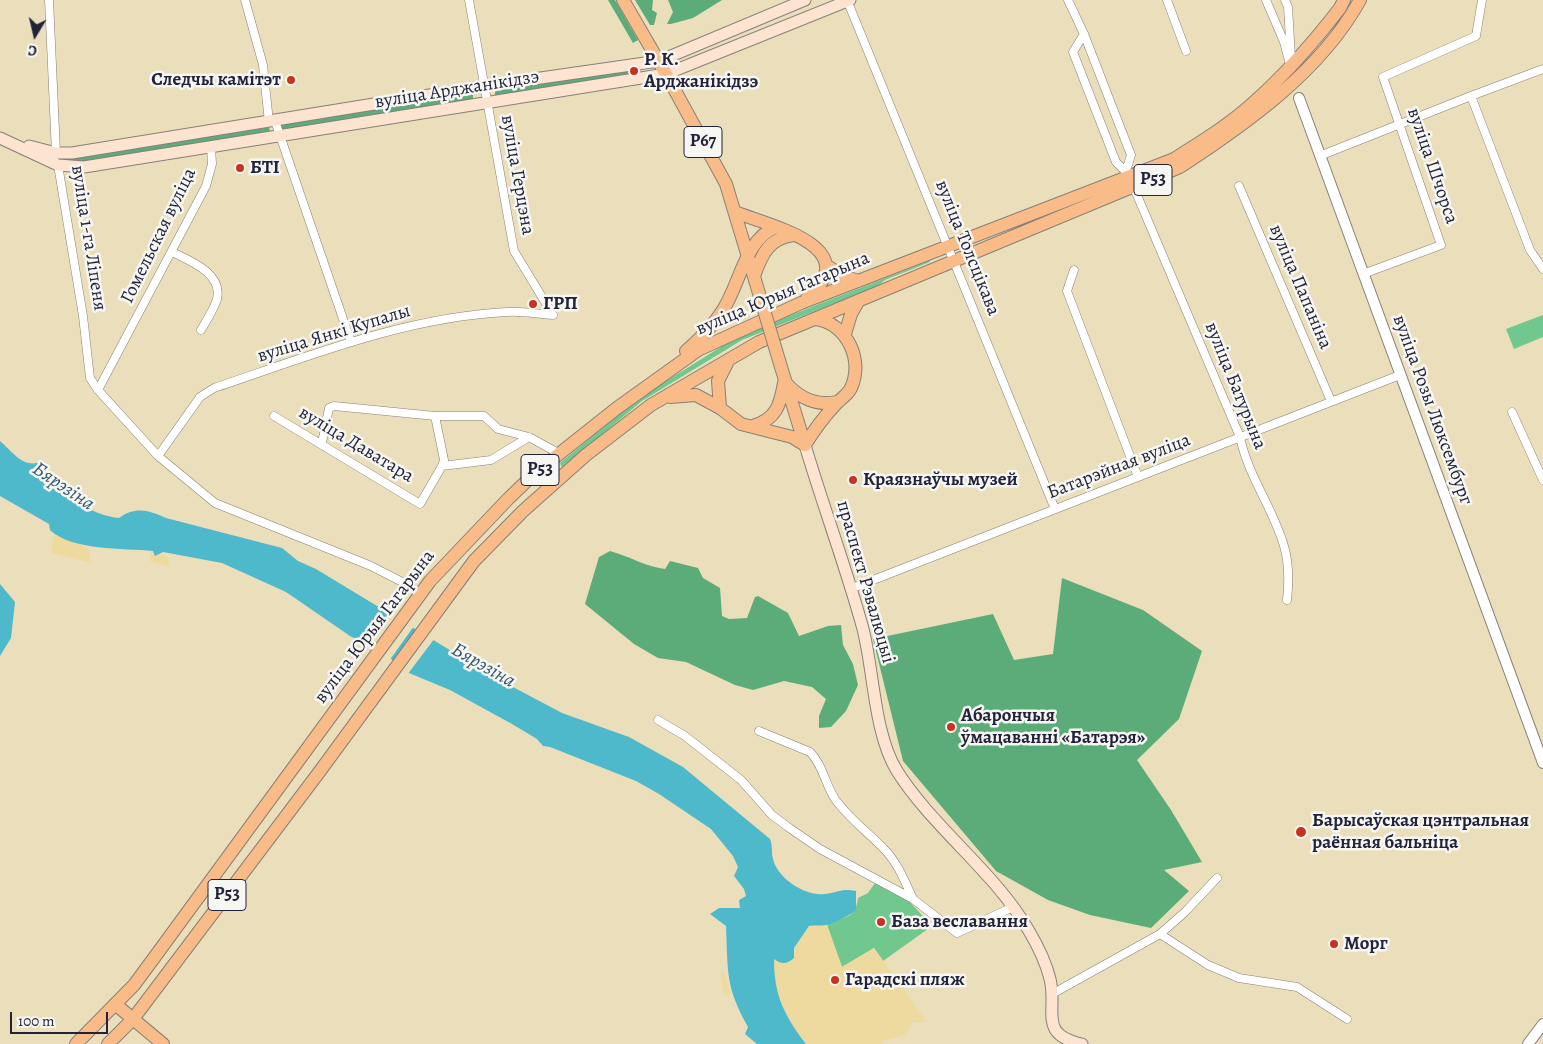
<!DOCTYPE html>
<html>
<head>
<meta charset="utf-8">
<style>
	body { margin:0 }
	#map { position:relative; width:1543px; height:1044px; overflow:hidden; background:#ebdeba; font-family:Alegreya,serif }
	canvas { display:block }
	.north { position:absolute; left:10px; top:10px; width:50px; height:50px; -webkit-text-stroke:4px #f6f6f2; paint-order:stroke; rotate:189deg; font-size:14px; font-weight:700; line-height:20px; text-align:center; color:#22223b }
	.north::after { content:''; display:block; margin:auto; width:18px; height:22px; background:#22223b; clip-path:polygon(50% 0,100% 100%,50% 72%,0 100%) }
	.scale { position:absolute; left:10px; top:1012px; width:98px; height:22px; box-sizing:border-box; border:2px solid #22223b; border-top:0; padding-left:6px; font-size:15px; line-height:18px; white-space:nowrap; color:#22223b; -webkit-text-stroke:4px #f6f6f2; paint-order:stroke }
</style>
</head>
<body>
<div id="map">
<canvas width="1543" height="1044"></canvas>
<div class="north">С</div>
<div class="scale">100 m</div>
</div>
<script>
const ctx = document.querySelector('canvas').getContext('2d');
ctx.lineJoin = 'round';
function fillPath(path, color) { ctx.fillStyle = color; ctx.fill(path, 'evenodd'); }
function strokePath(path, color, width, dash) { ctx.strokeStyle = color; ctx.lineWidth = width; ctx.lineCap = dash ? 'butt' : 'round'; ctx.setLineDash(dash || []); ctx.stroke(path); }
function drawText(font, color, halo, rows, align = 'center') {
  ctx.font = font + ' Alegreya,serif'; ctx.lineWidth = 5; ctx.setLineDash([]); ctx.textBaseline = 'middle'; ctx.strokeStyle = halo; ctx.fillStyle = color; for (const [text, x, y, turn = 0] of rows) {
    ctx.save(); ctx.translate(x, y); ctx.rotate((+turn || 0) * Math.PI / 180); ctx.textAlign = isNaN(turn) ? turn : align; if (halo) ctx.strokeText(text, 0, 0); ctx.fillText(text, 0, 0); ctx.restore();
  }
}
const green = new Path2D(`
	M929 261 930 262 885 280 878 286 742 340 642 401 562 468 560 463 639 398 740 335Z
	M1543 315V337L1514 349 1506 329Z
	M875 883 908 900 932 926 883 961 874 948 842 967 827 925C844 915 855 921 858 898L868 893Z`);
const forest = new Path2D(`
	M608 0H615L638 40 633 43Z
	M635 0H653L652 10 657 13 654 25H650Z
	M668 0H722L693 18 671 24H667L673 12Z
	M627 69 629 76 495 96V88Z
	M473 94V100L284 130 281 129 280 124Z
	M269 127 270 132 96 161 71 162V158Z
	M610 551C629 556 646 567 665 569L670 561 698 568 703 578 720 588 722 616 729 619 747 618 755 597 758 596 788 613 799 636 828 626 841 625 843 645 853 664 858 685 846 711 831 727 819 728V716L826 699 812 687 784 681 753 690 735 685 686 662 658 658 634 644 585 604 599 557Z
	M1062 578 1143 610 1202 651 1179 719 1137 760 1171 810 1202 862 1164 870 1189 891 1151 928 1090 915 1048 900 996 871 903 761 873 639 993 614 1014 660 1053 654Z`);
const sand = new Path2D(`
	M54 535 88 548 91 563 51 553Z
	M151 550 168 558 170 567 150 561Z
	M815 925H827L842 967 874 948 927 1022H912L906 1035 885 1040 881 1044H806C784 1015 774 994 774 958H794C794 945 802 928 815 925Z
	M723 969 730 994 724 996 721 975Z`);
const water = new Path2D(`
	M0 441C13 452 24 470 42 461 48 468 48 476 53 482 68 499 96 516 119 518 135 506 149 510 166 518L282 548 298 561 316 569 496 678 562 713 629 737 683 767 770 839C773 846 771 852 773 859 777 878 806 897 825 894 839 892 842 888 856 891V910C851 915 833 924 826 925 820 926 815 925 809 926L794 948V958C786 965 781 964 774 959 774 995 784 1015 806 1044H757L745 1034 748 1027C725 986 728 971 726 926L710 914 719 908H740L739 900 746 896 744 889 734 876 738 867 733 856 711 829 659 794 636 781 550 747 543 746 537 739 512 724 450 690 409 673 382 652 350 636 286 592 222 563 163 552 155 556 153 551C123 548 72 551 50 530L49 524 0 496Z
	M0 584 15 602 11 638 0 656Z`);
const pier = new Path2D(`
	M390 611 414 626 389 661 365 646Z
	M419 629 435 638 407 675 393 664Z`);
const minor = new Path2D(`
	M49 0 56 153
	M245 0 263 65 269 122
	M469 0 514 251 553 315
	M847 0 1055 509
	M1068 0 1084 34 1131 155 1126 171
	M1167 0 1186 51
	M1266 0 1284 42 1291 68
	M1285 0 1288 7 1291 57
	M1084 34 1073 52 1116 162 1128 174
	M1543 69 1471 96 1530 250 1543 269
	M275 121 351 342
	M1322 155 1471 96
	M58 165 83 316 90 378 98 390 158 456 215 503 371 566 412 587
	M1239 186 1331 401
	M1134 188 1240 437C1248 476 1273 508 1284 546 1289 563 1289 582 1287 600
	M172 252C190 261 223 273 217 299 214 309 207 320 201 330
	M1074 270 1067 291 1138 477
	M1363 274 1441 245 1383 77 1476 36 1482 0
	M98 390 206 186 212 164 211 147
	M1512 412 1543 480
	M274 416 420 504 442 466 444 460 435 416
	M322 443 329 408 334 406 435 416H484L498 429 529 437 560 454
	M158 456 200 397 214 388C309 356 406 317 507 312 522 311 538 314 553 315
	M442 466 491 460 529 437
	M850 589 1400 375
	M658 720 685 736 741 780 772 815 788 827 820 849 913 899 957 933 1013 907
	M759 731 810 752C823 765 825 784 835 799 849 819 868 832 884 849 898 863 905 882 913 899
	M1160 934 1208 965 1239 978 1297 987 1347 1019
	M1052 994 1160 934 1185 912 1217 878`);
const tertiary = new Path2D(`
	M1299 98 1543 763
	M1528 1044 1543 1024`);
const secondary = new Path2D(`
	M0 138 58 165 84 167 666 74 850 0
	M29 146 56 153H72L485 86 659 61 805 0
	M805 445C823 506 846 567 863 629 874 672 874 734 897 771 933 828 996 873 1029 931 1038 946 1046 963 1050 979 1058 1011 1037 1034 1082 1044`);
const primary = new Path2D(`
	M623 0 666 74 726 184 755 280
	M735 212C770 226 867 247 807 298
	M826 265 841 275 858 281
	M754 276C762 254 769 238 794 235
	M845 334 851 314 859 300
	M686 351C700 339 713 326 723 310 740 284 745 239 776 227
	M781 367 805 445
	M786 383C799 398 817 406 837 402
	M670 397 696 395 720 408 741 424 792 437 805 445
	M720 408 718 381 727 363
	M753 426C776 419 780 406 784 383
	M805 445C814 430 823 418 835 405 840 399 847 396 851 388 864 360 847 324 816 319
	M115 1004 163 1044
	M76 1044 134 985 151 962 430 581 508 499 535 473 617 408 698 350 801 303 1174 159C1201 142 1229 125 1252 104 1285 75 1313 43 1340 8L1344 0
	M108 1044 133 1019 320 771 474 561 523 511 586 455 651 405 759 342 1180 167C1246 124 1321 71 1360 0`);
const primaryBridge = new Path2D(`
	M755 280 781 367`);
const markers = [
	[634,71,5,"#c8321e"],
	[291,80,5,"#c8321e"],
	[240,168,5,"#c8321e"],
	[533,304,5,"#c8321e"],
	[853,480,5,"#c8321e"],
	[951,727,5,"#c8321e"],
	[1301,832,6,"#c8321e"],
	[881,922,5,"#c8321e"],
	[1334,944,5,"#c8321e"],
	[835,980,5,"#c8321e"]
];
const shields = [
	[703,142,38],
	[1153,180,38],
	[540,470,38],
	[227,895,38]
];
const shieldNames = [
	["Р67",703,142],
	["Р53",1153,180],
	["Р53",540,470],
	["Р53",227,895]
];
const poiNames = [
	["Р. К.",644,60],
	["Арджанікідзэ",644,82],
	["Следчы камітэт",281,80,"right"],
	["БТІ",250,168],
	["ГРП",543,304],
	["Краязнаўчы музей",863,480],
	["Абарончыя",961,716],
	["ўмацаванні «Батарэя»",961,738],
	["Барысаўская цэнтральная",1312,821],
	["раённая бальніца",1312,843],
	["База веславання",891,922],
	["Морг",1344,944],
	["Гарадскі пляж",845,980]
];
const streetNames = [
	["вуліца Арджанікідзэ",457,90,-9],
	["вуліца Шчорса",1432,166,71],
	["вуліца Герцэна",517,175,80],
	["Гомельская вуліца",159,236,-64],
	["вуліца 1-га Ліпеня",88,238,81],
	["вуліца Толсцікава",967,248,68],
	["вуліца Папаніна",1300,287,67],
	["вуліца Юрыя Гагарына",783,294,-23],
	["вуліца Янкі Купалы",334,334,-17],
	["вуліца Батурына",1235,386,68],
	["вуліца Розы Люксембург",1432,410,70],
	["вуліца Даватара",356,445,31],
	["Батарэйная вуліца",1119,467,-21],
	["праспект Рэвалюцыі",865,582,74],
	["вуліца Юрыя Гагарына",375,627,-53]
];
const waterNames = [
	["Бярэзіна",63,487,34],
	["Бярэзіна",483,666,30]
];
fillPath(green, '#71c88e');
fillPath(forest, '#5cac79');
fillPath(sand, '#eeda9e');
fillPath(water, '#4fb9cc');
fillPath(pier, '#ebdeba');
strokePath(minor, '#86807a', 9);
strokePath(tertiary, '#86807a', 12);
strokePath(secondary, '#86807a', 13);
strokePath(primary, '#86807a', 14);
strokePath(minor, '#fff', 8);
strokePath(tertiary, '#fff', 10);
strokePath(secondary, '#fde4d0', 11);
strokePath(primary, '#f9bc89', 12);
strokePath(primaryBridge, '#86807a', 14, []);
strokePath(primaryBridge, '#f9bc89', 12);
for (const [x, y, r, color] of markers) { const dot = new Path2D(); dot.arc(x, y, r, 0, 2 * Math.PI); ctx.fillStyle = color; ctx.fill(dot); strokePath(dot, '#f6f6f2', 2); }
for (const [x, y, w] of shields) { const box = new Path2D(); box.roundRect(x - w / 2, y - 15.5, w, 31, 4); ctx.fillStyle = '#f6f6f2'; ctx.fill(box); strokePath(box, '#22223b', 1); }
drawText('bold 18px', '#22223b', null, shieldNames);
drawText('bold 19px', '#22223b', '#f6f6f2', poiNames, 'left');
drawText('19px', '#22223b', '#f6f6f2', streetNames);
drawText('italic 20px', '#32576e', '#f6f6f2', waterNames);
</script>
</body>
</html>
